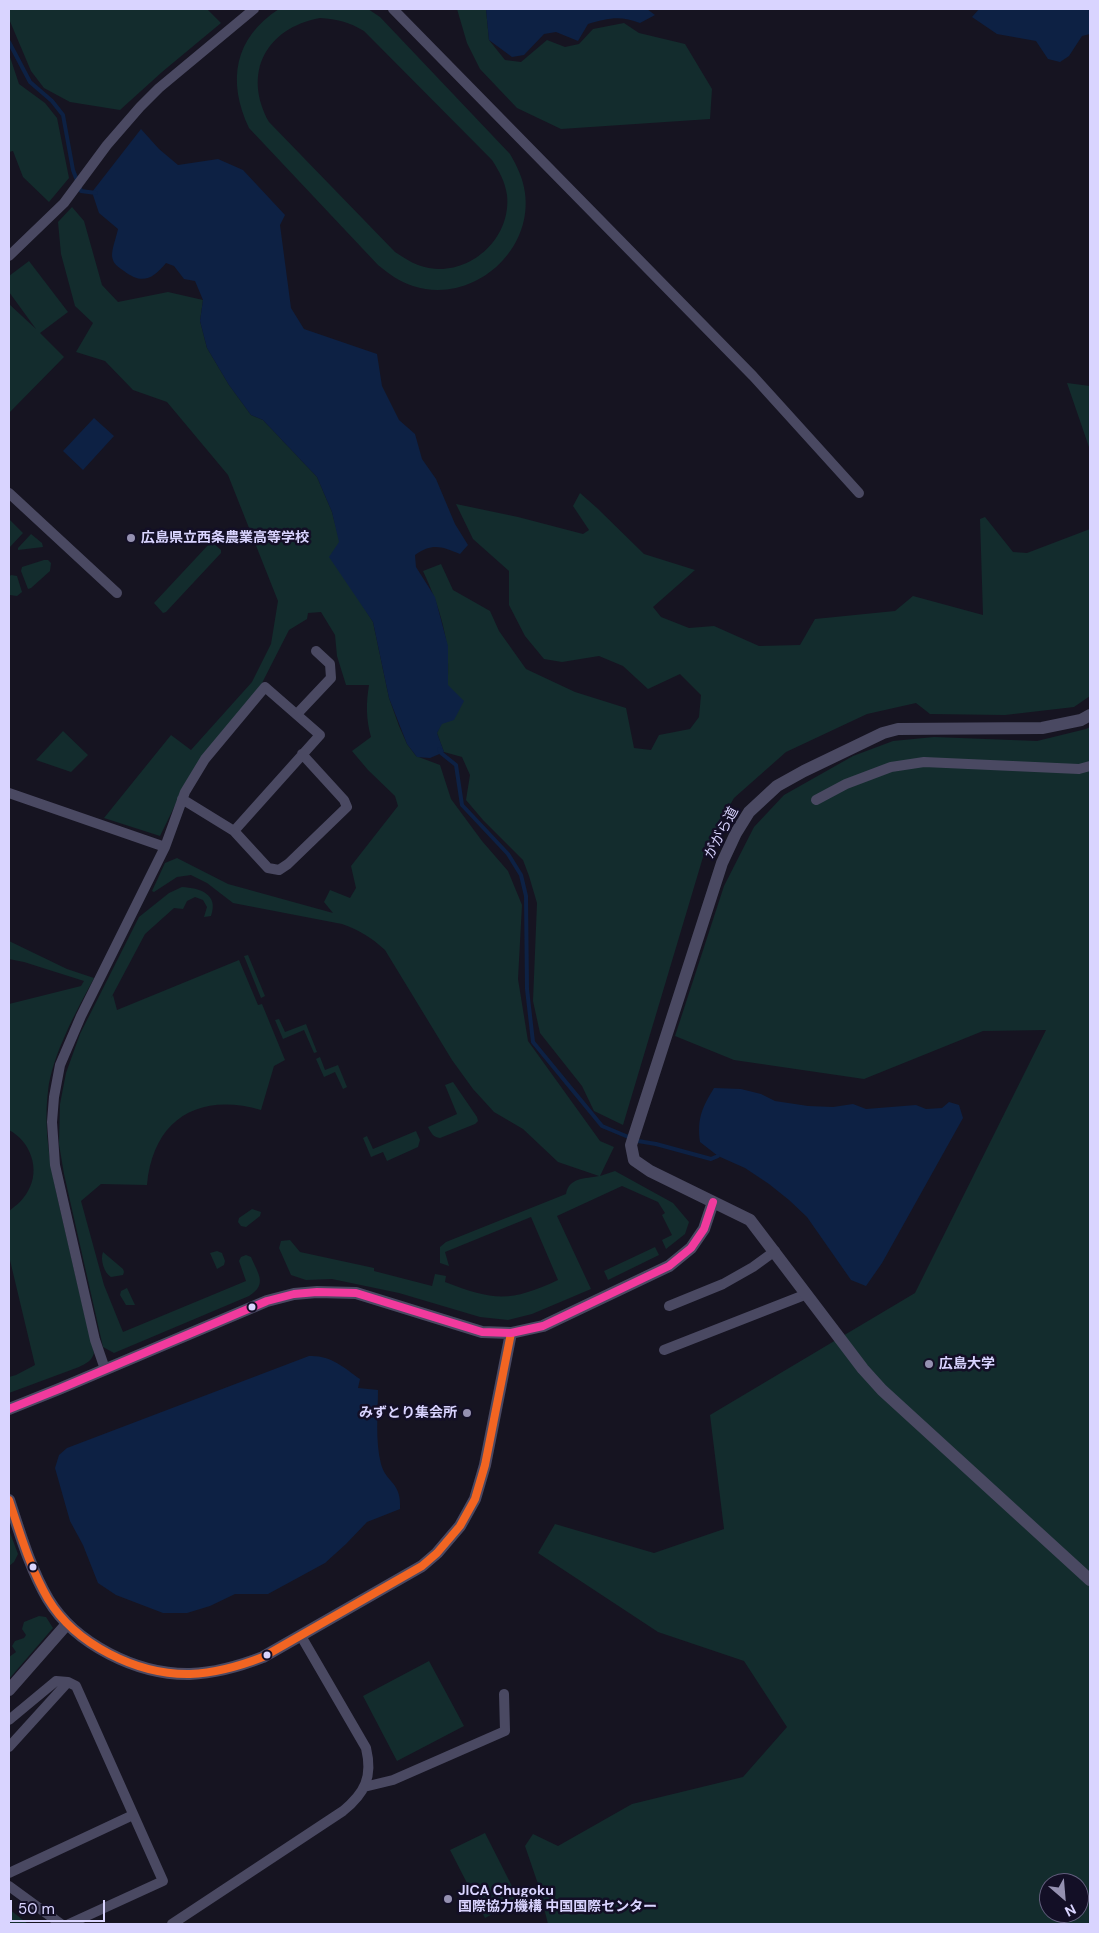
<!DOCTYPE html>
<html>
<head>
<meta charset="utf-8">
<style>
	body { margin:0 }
	#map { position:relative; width:1099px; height:1933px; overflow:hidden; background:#161421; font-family:"DM Sans",sans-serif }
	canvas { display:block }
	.frame { position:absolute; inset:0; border:10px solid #d9d4ff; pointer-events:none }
	.north { position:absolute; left:1039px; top:1873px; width:50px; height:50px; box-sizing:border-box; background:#130f26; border:1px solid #625e7d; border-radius:50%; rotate:153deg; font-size:14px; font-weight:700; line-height:20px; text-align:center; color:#d9d4ff }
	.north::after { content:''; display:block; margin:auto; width:18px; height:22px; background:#9591b1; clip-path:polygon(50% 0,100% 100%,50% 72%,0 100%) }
	.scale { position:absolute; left:10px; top:1900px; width:95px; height:22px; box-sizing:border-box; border:2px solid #d9d4ff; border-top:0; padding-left:6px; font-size:15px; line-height:18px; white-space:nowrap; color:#d9d4ff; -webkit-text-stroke:4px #130f26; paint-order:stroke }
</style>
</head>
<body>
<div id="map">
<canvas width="1099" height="1933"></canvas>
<div class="frame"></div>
<div class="north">N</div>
<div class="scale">50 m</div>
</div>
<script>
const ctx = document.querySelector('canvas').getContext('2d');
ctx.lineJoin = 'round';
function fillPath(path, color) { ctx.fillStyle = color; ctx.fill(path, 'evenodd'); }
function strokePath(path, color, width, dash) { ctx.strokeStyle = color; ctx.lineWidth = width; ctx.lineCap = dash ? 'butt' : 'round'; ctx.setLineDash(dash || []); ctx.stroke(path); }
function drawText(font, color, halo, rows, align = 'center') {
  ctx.font = font + ' "DM Sans","Noto Sans JP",sans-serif'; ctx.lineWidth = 5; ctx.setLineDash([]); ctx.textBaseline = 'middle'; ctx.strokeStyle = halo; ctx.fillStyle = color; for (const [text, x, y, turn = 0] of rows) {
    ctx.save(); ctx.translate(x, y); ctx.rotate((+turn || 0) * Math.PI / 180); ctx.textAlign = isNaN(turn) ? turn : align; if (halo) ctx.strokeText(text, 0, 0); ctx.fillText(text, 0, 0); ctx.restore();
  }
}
const green = new Path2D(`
	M9 9H207L221 23 162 72 120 110 70 102 44 88 31 71 9 19Z
	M279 9H368L380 17 510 154C517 166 523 178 525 193 533 253 471 305 413 286 400 282 389 274 378 265L249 128C227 81 234 38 279 9ZM320 18C337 19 349 22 364 31L492 160C499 171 505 181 507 195 512 242 463 282 418 265 410 262 403 257 395 252L269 122C242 73 266 28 320 18Z
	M457 9H486L489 40 505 60 521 62 547 40 565 47 579 44 593 29 624 23 639 33 685 44 712 89 710 119 561 129 517 108 480 69 467 43Z
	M9 54 19 84 45 103 57 118 69 178 49 202 23 177 13 151 9 152Z
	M72 207 84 221 102 285 118 302 168 292 203 300 200 321 207 348 229 385 251 415 263 420 317 477 332 512 340 542 356 595 373 622 389 698 399 726 407 744 416 756 440 765 451 799 482 841 508 871 522 905 518 979 528 1041 600 1141 614 1147 600 1176 615 1171 673 1203 689 1222 685 1234 666 1249 662 1240 672 1235 662 1215 665 1213 658 1202 622 1186 557 1216 591 1289 532 1314 508 1320 480 1317 399 1293 332 1279 306 1280 291 1275 279 1248 281 1241 290 1240 300 1252 374 1268V1271L432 1286 435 1274 446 1276 445 1282C494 1301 511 1302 558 1280L531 1217 445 1252 449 1266 440 1263V1247L446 1242 566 1194C569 1177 585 1179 599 1176L558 1162 523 1129 494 1112 473 1089 452 1060 385 950C371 937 359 930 342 924L233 903 207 883 191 875 177 877 154 892 152 891 165 863 177 858 228 884 333 913 324 902 330 890 350 898 356 888 351 866 398 806 395 796 368 770 352 751 371 737C366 719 366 703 369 685H346L337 656 335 635 321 612 308 613 307 619 289 630 262 683 182 791 160 836 104 818 171 735 191 750 252 682 271 644 278 601 228 475 167 402 133 390 105 361 76 352 93 323 75 306 61 254 58 222Z
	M29 261 68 312 40 333 64 357 9 413V304L36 329 9 292V276Z
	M1067 383 1090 386V450Z
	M580 493 597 508 644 554 695 570 653 607 661 617 689 628 714 626 759 646 800 645 815 619 895 611 913 596 983 615 980 519 985 517 1013 552 1027 553 1090 529V696L1074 707 1005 715 930 714 916 703 867 714 786 752 734 798 706 847 623 1125 594 1111 582 1086 540 1033 533 1001 537 903 529 876 523 860 483 820 466 800 470 775 462 757 444 752 437 733C443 722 444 711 446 699 453 650 443 614 423 571L441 564 453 590 490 611 499 631 526 669 575 692 626 708 634 748 651 750 659 735 690 729 699 717 701 695 680 674 648 689 623 666 599 656 562 662 544 659 525 636 509 605V571L473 539 456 504 518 517 583 534 589 530 573 506Z
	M9 519 23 533 9 548Z
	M31 534 42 543 43 547 18 550V548Z
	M212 542 221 550V553L166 612 163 613 154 603 210 543Z
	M44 560H48L51 563 50 571 31 588 28 589 21 571 22 567Z
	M11 575 17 576 22 592 17 596 10 595 9 577Z
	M1090 727V1924H548L538 1884 525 1846 533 1834 558 1846 632 1804 743 1777 787 1727 744 1661 658 1632 538 1553 555 1524 654 1553 724 1529 710 1415 915 1293 1046 1030 983 1031 864 1079 734 1060 675 1036 724 886 754 827 784 795 853 756 893 741 934 737 1037 741 1086 729ZM1049 1883H1079V1913H1049Z
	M63 731 88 755 71 772 36 760Z
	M182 887C200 888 219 894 211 916L204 917 207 907 203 900 195 897 187 901 183 909 174 908 145 934 111 998 113 995 117 1010 239 960 258 1005 262 1004 285 1060 274 1066 261 1110C199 1092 153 1119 147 1185L101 1184 81 1201 104 1285 123 1332 246 1281 239 1261 241 1257 246 1255 251 1257C258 1274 268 1284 249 1296L114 1353 103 1347 64 1174 59 1144 60 1104 66 1073 80 1034 139 917 169 893Z
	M9 941 67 969 94 978C77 1010 52 1055 48 1091 42 1140 55 1186 66 1234 75 1274 84 1313 94 1353 92 1361 85 1364 79 1367L9 1393V1377L16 1375 35 1365 9 1256V1211C17 1205 23 1200 28 1191 41 1169 30 1141 9 1130V1004L81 986 84 981 24 962 9 959Z
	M248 955 265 996 261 998 244 956Z
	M279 1019 285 1032 306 1024 317 1052 314 1053 304 1030 283 1039 275 1020Z
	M320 1057 325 1070 338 1065 347 1087 343 1089 335 1072 324 1077 316 1059Z
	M453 1082 477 1117 478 1121 475 1124 440 1138C433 1137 431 1133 428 1127L457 1114 445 1085Z
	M416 1131 420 1140 418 1147 387 1161 383 1152 371 1157 363 1138 367 1136 373 1149Z
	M252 1209 261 1212 260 1216 246 1227 241 1226 238 1222 239 1218Z
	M655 1247 659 1255 608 1280 604 1271Z
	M217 1251 222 1253 225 1261 224 1265 217 1269 210 1253Z
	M103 1252 123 1269 124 1272 123 1275 111 1277C104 1273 100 1259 103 1252Z
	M127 1288 135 1305H126L120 1295 121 1291Z
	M9 1530 18 1554 14 1562 9 1566Z
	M39 1616 46 1617 53 1628 9 1679V1657L16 1652 12 1646 15 1641 24 1638 26 1635 22 1629 24 1622Z
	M429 1661 464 1726 397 1761 363 1696Z
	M485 1833 519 1900 485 1918 450 1850Z
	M9 1909 28 1924H9Z`);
const water = new Path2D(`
	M486 9H647L655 15 640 23C621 15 607 18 588 24L578 41 556 32 544 34 524 55 512 57 489 40Z
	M979 9H1090V34L1082 36 1069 56 1060 62 1048 59 1036 41 997 34 972 17Z
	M141 129 159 149 178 165 218 159 243 170 285 215 280 225 291 308 304 329 377 354 382 386 399 420 415 434 422 459 436 479 455 524 468 545 460 554C441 546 432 543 415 555L416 567 435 597 448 646V685L464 701 454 720 442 724 437 733 444 752 430 758 417 757 407 744 389 698 373 622 329 557 339 542 332 512 317 477 263 420 251 415 229 385 207 348 200 321 203 300 195 281 184 279 174 266 166 263C153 279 142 285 124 271 118 267 113 264 112 256 112 248 116 238 118 229L99 213 92 192Z
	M94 418 114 436 83 470 63 451Z
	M714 1088 741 1089 761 1094 775 1101 808 1106 833 1107 853 1104 866 1109 916 1105 926 1109 942 1108 949 1102 959 1105 963 1118 882 1263 866 1286 851 1280 807 1217 789 1200 769 1184 745 1168 718 1156 700 1142C697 1118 702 1108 714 1088Z
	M309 1356C331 1355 343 1367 360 1379L358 1388 378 1390C378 1414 375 1440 381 1464 386 1483 402 1482 400 1509L367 1522 346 1544 325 1563 268 1594H235L210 1606 187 1613H163L116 1595 98 1583 83 1545 70 1521 55 1468 59 1455 67 1448Z`);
const stream = new Path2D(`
	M9 42 30 82 52 101 63 115 73 170 81 191 96 193
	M439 749 441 753 456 765 462 805 508 854 521 875 526 896 527 989 533 1042 602 1126 638 1141 656 1144 711 1159 718 1156`);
const minor = new Path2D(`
	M393 9 753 376 859 493
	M9 256 64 203 107 145 140 107 159 88 254 9
	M9 493 117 593
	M297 714 331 678 330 664 316 651
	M9 793 165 847
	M182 799 234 831 268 868 279 870 288 864 347 807 344 800 302 754
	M816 800 846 784 891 767 924 762 1079 769 1090 766
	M669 1306 723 1284 753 1267 775 1251
	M664 1350 807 1294
	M105 1369 95 1340 55 1165 52 1122 54 1097 60 1065 81 1016 165 847 185 792 205 759 265 687 320 735 234 831
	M9 1720 56 1681 68 1682 76 1686 163 1881 69 1924
	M9 1747 68 1682
	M364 1787 393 1780 505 1731 504 1694
	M9 1873 133 1815
	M9 1886 61 1924
	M172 1924 343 1811C365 1793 373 1777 366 1748L301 1636`);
const tertiary = new Path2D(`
	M1090 715 1081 720 1042 728 898 729 883 733 804 771 777 786 749 812 736 833 722 863 631 1145 634 1160 650 1171 750 1220 863 1369 882 1390 1090 1580
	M9 1409 59 1389 267 1301 294 1294 317 1292 356 1293 482 1332 511 1333 543 1326 669 1266 691 1248 704 1229 713 1202
	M9 1500C20 1533 30 1568 48 1599 75 1644 137 1675 190 1674 215 1673 240 1666 263 1657L422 1566 437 1553 460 1526 475 1499 485 1465 511 1333
	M9 1690 67 1624`);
const bus1 = new Path2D(`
	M9 1500C20 1533 30 1568 48 1599 75 1644 137 1675 190 1674 215 1673 240 1666 263 1657L422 1566 437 1553 460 1526 475 1499 485 1465 511 1333`);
const bus2 = new Path2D(`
	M9 1409 59 1389 267 1301 294 1294 317 1292 356 1293 482 1332 511 1333 543 1326 669 1266 691 1248 704 1229 713 1202`);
const markers = [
	[131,538,5,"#9591b1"],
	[252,1307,4.5,"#d9d4ff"],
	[929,1364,5,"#9591b1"],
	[467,1413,5,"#9591b1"],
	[33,1567,4.5,"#d9d4ff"],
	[267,1655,4.5,"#d9d4ff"],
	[448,1899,5,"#9591b1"]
];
const poiNames = [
	["広島県立西条農業高等学校",141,538],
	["広島大学",939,1364],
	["みずとり集会所",457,1413,"right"],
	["JICA Chugoku",458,1891],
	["国際協力機構 中国国際センター",458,1907]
];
const streetNames = [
	["ががら道",722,833,-62]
];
fillPath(green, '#132c2d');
fillPath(water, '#0d2144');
strokePath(stream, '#0d2144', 4);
strokePath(minor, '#4a4962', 10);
strokePath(tertiary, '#4a4962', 12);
strokePath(bus1, '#f26522', 8);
strokePath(bus2, '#f13a9d', 8);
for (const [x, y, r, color] of markers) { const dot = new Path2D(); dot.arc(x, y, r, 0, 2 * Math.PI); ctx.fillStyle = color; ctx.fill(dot); strokePath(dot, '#130f26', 2); }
drawText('bold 14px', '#d9d4ff', '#130f26', poiNames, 'left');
drawText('14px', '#d9d4ff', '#130f26', streetNames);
</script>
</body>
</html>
